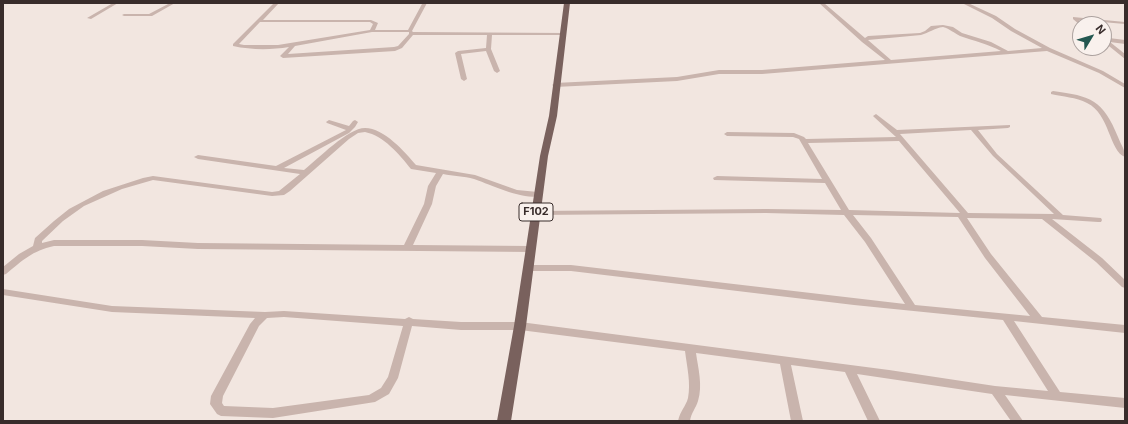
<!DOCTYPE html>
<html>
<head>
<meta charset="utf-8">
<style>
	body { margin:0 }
	#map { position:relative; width:1128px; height:424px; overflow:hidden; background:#f2e6e0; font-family:Inter,sans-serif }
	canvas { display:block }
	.frame { position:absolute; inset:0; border:4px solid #382c2b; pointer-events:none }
	.north { position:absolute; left:1072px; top:16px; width:40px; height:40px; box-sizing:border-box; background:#f9f1ed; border:1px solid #aca29f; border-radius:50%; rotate:52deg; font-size:11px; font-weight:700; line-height:16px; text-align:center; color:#382c2b }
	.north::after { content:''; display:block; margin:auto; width:14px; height:18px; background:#235750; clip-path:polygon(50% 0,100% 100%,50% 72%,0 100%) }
</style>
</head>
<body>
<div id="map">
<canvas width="1128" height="424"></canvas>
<div class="frame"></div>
<div class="north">N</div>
</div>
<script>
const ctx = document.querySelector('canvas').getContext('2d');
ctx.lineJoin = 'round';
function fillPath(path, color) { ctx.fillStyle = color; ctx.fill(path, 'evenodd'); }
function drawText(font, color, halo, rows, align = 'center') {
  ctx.font = font + ' Inter,sans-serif'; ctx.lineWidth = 4; ctx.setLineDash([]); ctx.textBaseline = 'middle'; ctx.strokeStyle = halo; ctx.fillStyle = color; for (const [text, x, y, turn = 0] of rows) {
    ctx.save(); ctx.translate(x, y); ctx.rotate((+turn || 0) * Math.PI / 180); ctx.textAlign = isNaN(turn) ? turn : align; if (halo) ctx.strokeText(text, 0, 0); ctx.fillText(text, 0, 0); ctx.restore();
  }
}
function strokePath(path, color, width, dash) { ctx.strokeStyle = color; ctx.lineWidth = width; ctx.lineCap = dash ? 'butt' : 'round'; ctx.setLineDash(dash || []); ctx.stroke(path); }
const street = new Path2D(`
	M113 3H118L91 19 87 18Z
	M170 3H175L152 16H124L122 15 124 14H149Z
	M274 3H279L263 20H371L378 23 375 30H408L422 4H406L404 3H427L412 31 413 32 564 33 566 34 564 35H492L491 49 500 71 497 73 494 71 486 51 461 54 467 79 464 81 461 79 455 53 458 51 486 48 487 35H413L402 48 395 51 283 58 280 56 289 47C271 50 251 50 233 46V44ZM260 22H370L373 24 370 30 278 45H244L239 44ZM372 32H409V34L398 46 394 47 288 54 295 46Z
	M819 3H824L865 38 868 36 920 33 925 31 931 26 943 25 953 27 962 33 991 42 1008 51 1042 48 1011 31 992 18 962 3H968L996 16 1015 29 1050 48 1103 71 1125 84V88L1099 73 1047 51 762 74H719L677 81 555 87 552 85 555 83 677 77 719 70H762L885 60 862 42ZM943 27C950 29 954 33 960 36 974 41 988 44 1001 51L891 60 868 40 921 35C929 33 934 28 943 27Z
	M1073 17 1125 22V24L1079 20 1082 24H1080V25L1073 19Z
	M1109 38 1125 40V44L1110 42 1125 54V59L1104 42V40Z
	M1053 91C1091 96 1103 100 1118 137 1121 145 1125 149 1125 157 1109 151 1110 114 1087 103 1076 97 1063 97 1051 94V92Z
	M876 114 897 130 1010 125V127L1008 128 978 130 997 154 1063 215 1101 218 1102 220 1101 222H1098L1052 219 1102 258 1125 280V288L1122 287 1096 262 1042 219 967 218 991 254 1042 317 1125 325V333L1014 321 1060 392 1125 398V408L1005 395 1023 421H1011L992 394 857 374 880 421H868L845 372 791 365 803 421H791L780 364 696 353C698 368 703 385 698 401 696 408 691 413 690 421H678C680 411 686 406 688 398 691 383 687 367 685 351L520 330H461L412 326 398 378 389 394 375 402 273 418 221 416 217 414 210 404 211 396 250 324 255 318 112 312 3 295V289L112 306 265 312 284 311 405 319 409 317 413 319 461 322H520L889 370 995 386 1048 391 1003 320 854 305 571 271H529L526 270 525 268 526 266 529 265H571L905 304 865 242 844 215 766 213 536 215 532 213 536 211 766 209 841 210 825 183 714 180 713 178 717 176 822 179 799 139 793 137 727 136 724 134 727 132 794 133 804 137 806 139 896 137 874 117 873 116ZM971 130 993 156 1054 214 968 213 900 134ZM899 141 960 213 849 210 808 143ZM853 215 958 217 985 258 1030 316 915 305 871 238ZM284 317 403 326 388 377 381 388 369 395 273 408 224 406 222 403 223 396 259 326 267 318Z
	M329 120 349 126 353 121 355 120 358 122 355 127 349 133 284 168 304 170C318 159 348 128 365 128 384 128 405 152 416 165L475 175 517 190 538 192 542 194C530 204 487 183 474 179 464 176 453 176 443 174L436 186 432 204 413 245 531 246 535 249 531 252 198 249 142 246H54C32 251 23 260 6 274L3 275V267L19 254 33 246 35 238 54 221 69 209 103 191 143 178 153 176 272 192 279 191 300 174 198 159 194 157 198 155 276 166 346 130 327 123 326 122ZM365 132C384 136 399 154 411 169L436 173 428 186 424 204 404 245 198 243 142 240H54L42 243V241L63 221 84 206 122 189 153 180 272 196 284 195 290 191 349 139 358 133Z`);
const primary = new Path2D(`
	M564 3H570L557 116 548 156 526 326 511 421H497L514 326 540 156 549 116Z`);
const shields = [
	[536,212,34]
];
const shieldNames = [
	["F102",536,212]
];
fillPath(street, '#c9b4ad');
fillPath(primary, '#79615d');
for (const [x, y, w] of shields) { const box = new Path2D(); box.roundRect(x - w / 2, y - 9, w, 18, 3); ctx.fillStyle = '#f9f1ed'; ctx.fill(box); strokePath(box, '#382c2b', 1); }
drawText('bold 11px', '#382c2b', null, shieldNames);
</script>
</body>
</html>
